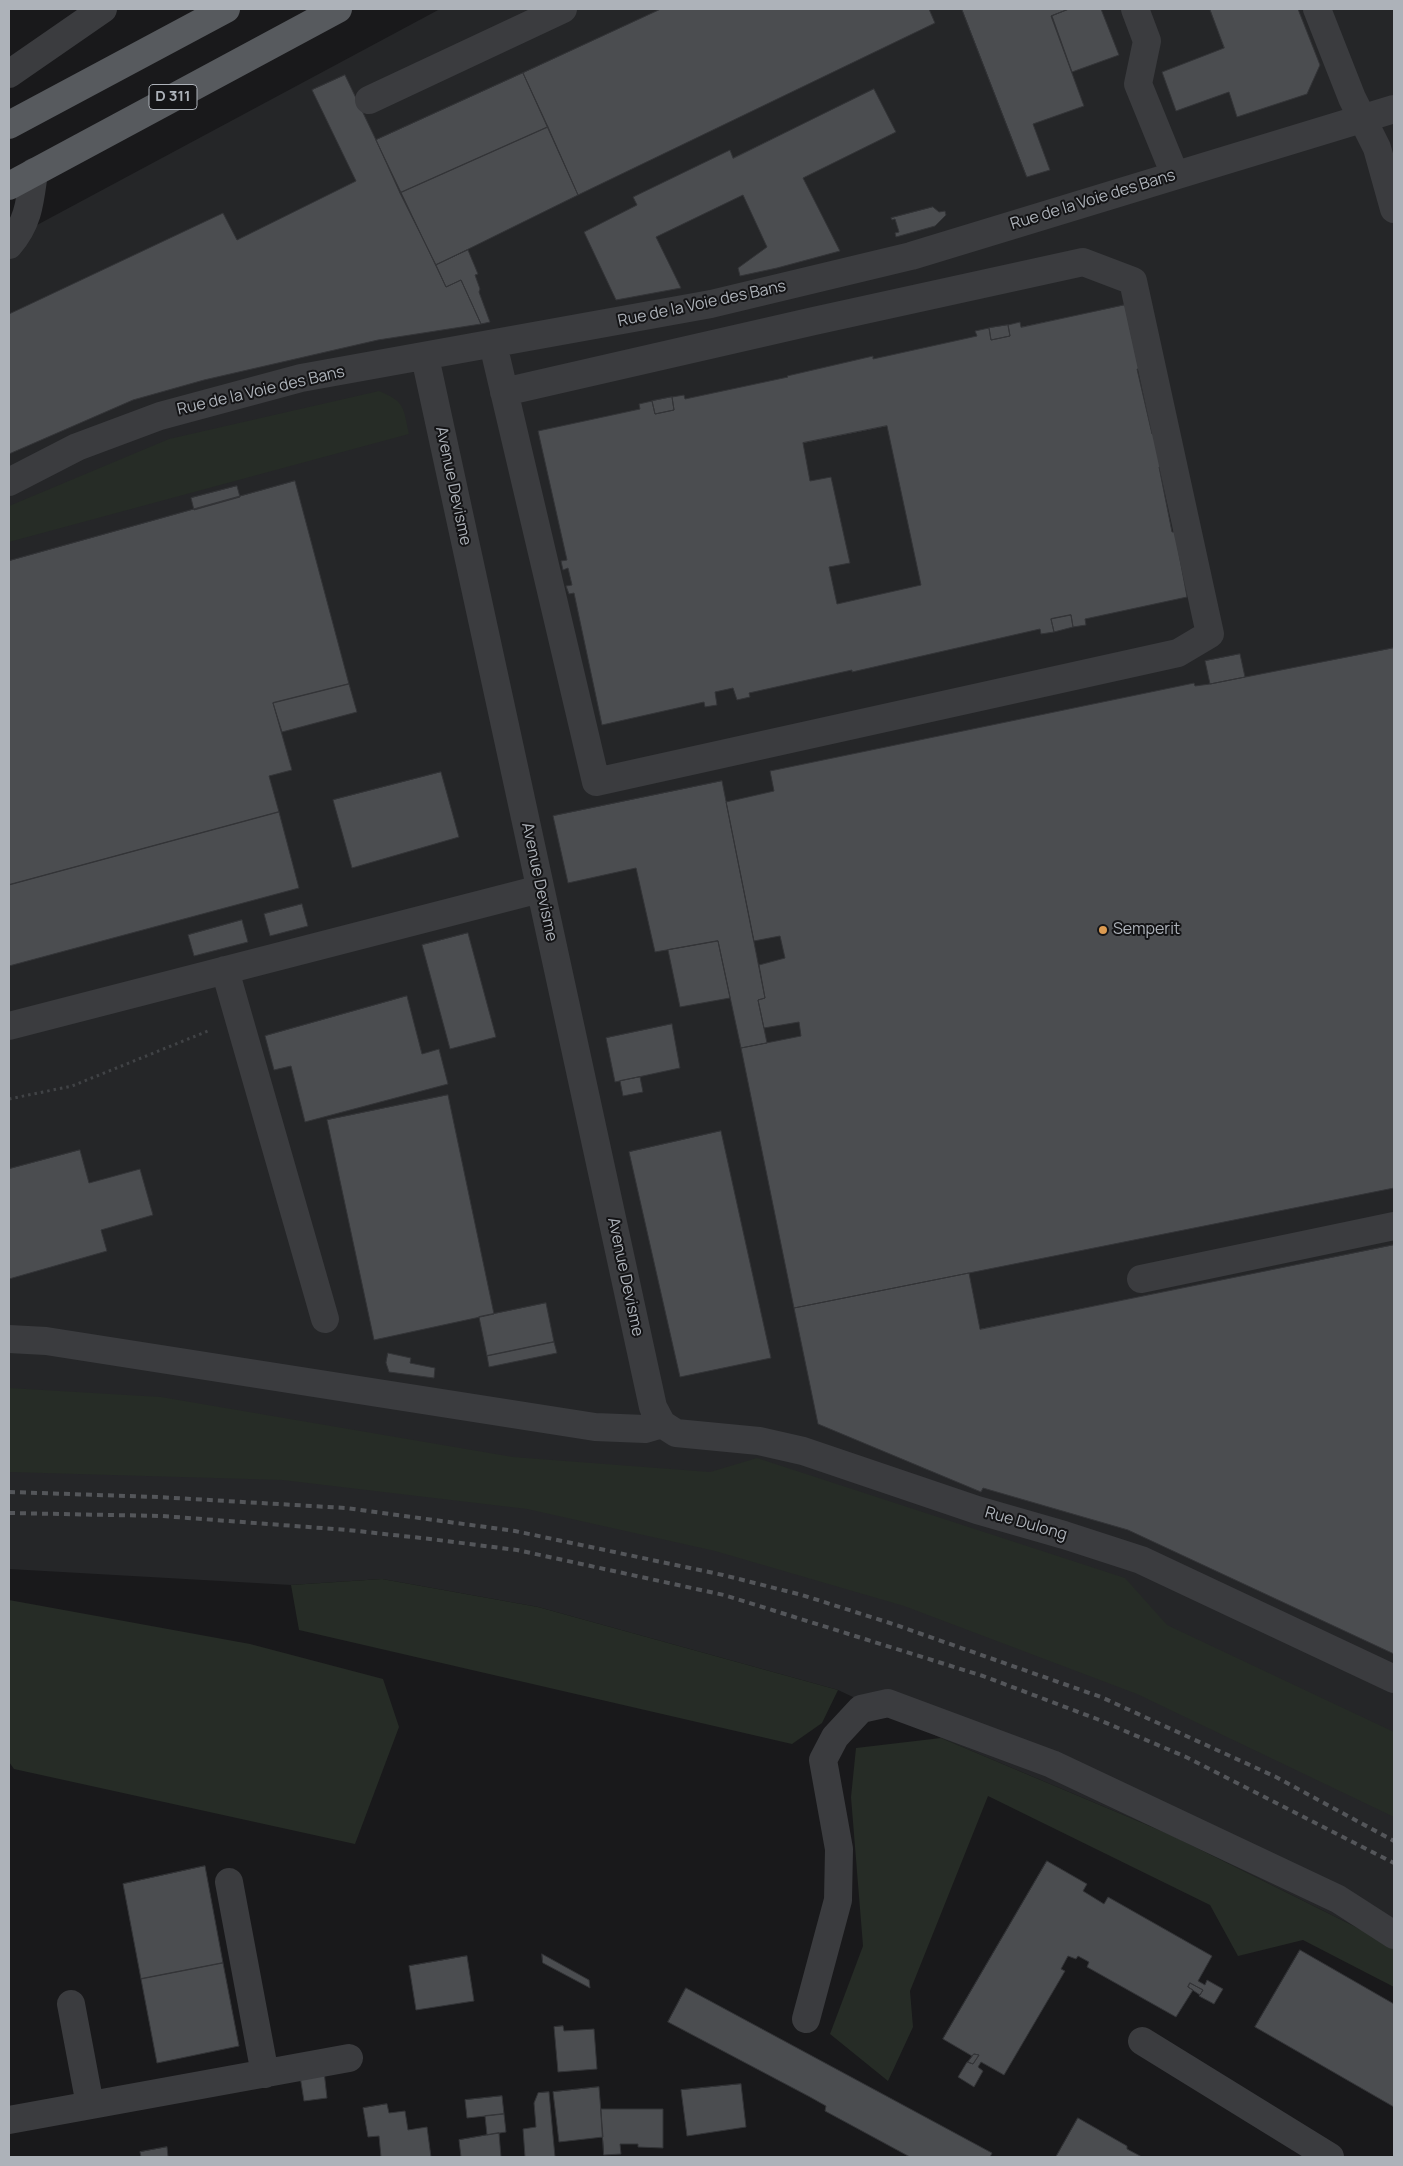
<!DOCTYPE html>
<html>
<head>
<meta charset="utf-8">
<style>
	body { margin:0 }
	#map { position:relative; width:1403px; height:2166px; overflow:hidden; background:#19191b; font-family:Manrope,sans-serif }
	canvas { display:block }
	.frame { position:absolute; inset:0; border:10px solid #adb2b9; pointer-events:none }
</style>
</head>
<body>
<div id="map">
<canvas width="1403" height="2166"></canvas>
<div class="frame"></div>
</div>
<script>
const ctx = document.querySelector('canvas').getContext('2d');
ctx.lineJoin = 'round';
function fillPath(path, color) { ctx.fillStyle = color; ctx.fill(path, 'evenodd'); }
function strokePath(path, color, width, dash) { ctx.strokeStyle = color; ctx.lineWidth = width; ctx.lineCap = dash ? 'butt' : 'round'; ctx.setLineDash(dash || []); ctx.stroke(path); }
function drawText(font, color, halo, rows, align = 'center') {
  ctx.font = font + ' Manrope,sans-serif'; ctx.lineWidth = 4; ctx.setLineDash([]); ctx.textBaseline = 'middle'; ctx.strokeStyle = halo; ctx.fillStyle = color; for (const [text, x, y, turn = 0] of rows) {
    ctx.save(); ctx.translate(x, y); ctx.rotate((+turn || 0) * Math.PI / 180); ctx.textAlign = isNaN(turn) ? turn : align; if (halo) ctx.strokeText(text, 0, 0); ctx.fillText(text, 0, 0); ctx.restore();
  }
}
const built = new Path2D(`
	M440 9H1394V1946L1171 1835 941 1738 838 1690 538 1607 382 1579 291 1585 9 1569V240Z`);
const green = new Path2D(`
	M379 391C406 402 403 408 409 434L9 542V506L169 439Z
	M9 1388 161 1397 513 1457 710 1472 757 1458 1125 1578 1167 1625 1394 1732V1817L1137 1694 904 1606 715 1551 527 1509 282 1480 9 1472Z
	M382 1579 538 1607 838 1690 822 1723 792 1744 299 1630 291 1585Z
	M9 1600 250 1644 383 1679 399 1727 355 1844 14 1769 9 1762Z
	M941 1738 1171 1835 1394 1946V1987L1303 1940 1238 1956 1210 1905 988 1796 910 1991 913 2027 888 2081 830 2034 863 1946 851 1797 856 1748Z`);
const building = new Path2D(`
	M661 9H929L935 23 578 195 523 73Z
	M962 9H1069L1051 16 1084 106 1033 124 1050 170 1027 177Z
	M1069 9H1101L1119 55 1072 72 1052 16Z
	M1210 9H1298L1320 65 1307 94 1237 117 1229 92 1176 111 1162 72 1224 48Z
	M523 73 548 127 400 193 376 140Z
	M345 75 446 287 461 280 481 324 378 340 204 380 133 400 9 454V314L223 213 237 240 356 181 312 90Z
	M874 89 896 132 803 178 840 251 777 268 740 276 738 268 767 247 743 195 656 237 681 288 616 300 584 232 637 205 633 197 730 150 733 158Z
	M548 127 578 195 436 265 400 193Z
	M933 207 939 212 945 211 946 215 935 226 896 237 895 233 899 232 895 219 892 220 891 218Z
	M468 250 478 274 475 275 480 289 479 292 490 322 481 324 461 280 446 287 436 265Z
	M1125 305 1139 369H1137L1152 434H1154L1161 467H1159L1172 532H1175L1187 597 1085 619 1086 625 1073 627 1071 615 1051 619 1054 632 1041 634 1040 629 852 672V670L749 693 750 697 737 700 733 688 715 692 717 705 705 707 704 702 602 725 574 593 569 594 566 586 572 585 568 568 563 570 561 561 567 560 538 431 640 409 639 404 652 401 655 414 674 410 672 397 684 395 685 399 788 377 787 376 873 356V359L977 336 975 331 989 328 991 340 1010 336 1008 325 1020 322 1021 327ZM887 426 921 585 837 604 829 567 850 563 831 477 810 481 803 443Z
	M1008 325 1010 336 991 340 989 328Z
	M672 397 674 410 655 414 652 401Z
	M295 481 349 684 273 703 292 770 269 776 279 812 9 885V561Z
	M237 486 240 497 194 510 191 498Z
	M1071 615 1073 627 1054 632 1051 619Z
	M1394 648V1188L794 1308 741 1048 801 1036 799 1022 764 1028 758 1000 765 998 759 965 785 958 780 936 754 941 726 802 774 791 770 771 1194 683 1195 686 1210 684Z
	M1240 654 1245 677 1210 684 1205 661Z
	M349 684 357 712 282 732 273 703Z
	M441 772 459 837 352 868 333 800Z
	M722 781 765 998 758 1000 767 1043 741 1048 718 941 655 952 636 868 568 883 553 816Z
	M279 812 299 888 9 966V885Z
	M302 904 308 926 270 936 264 914Z
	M242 920 248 942 194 956 188 935Z
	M468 933 496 1037 450 1049 422 945Z
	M718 941 730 998 680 1007 668 950Z
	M407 996 422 1054 439 1049 448 1084 305 1122 291 1066 274 1070 265 1036Z
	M672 1024 680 1068 615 1082 606 1038Z
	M640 1077 643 1092 623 1096 620 1081Z
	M448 1095 494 1314 374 1340 327 1120Z
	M721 1131 771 1358 680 1377 629 1152Z
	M80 1150 89 1183 140 1169 153 1215 101 1230 107 1251 9 1279V1169Z
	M1394 1245V1654L1128 1530 983 1488 981 1492 818 1424 794 1308 969 1273 980 1329Z
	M546 1303 554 1342 487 1356 479 1317Z
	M554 1342 557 1353 489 1367 487 1356Z
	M388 1353 411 1358 410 1363 435 1368 434 1378 389 1372 386 1363Z
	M1047 1861 1087 1884 1083 1891 1104 1904 1108 1897 1212 1956 1198 1981 1205 1985 1207 1980 1223 1989 1214 2004 1199 1996 1203 1990 1190 1983 1188 1987 1193 1990 1176 2017 1087 1967 1089 1962 1078 1956 1076 1959 1068 1956 1061 1969 1065 1971 1004 2075 981 2062 978 2067 983 2071 974 2087 958 2077 967 2062 973 2064 979 2055 974 2054 972 2056 943 2039Z
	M205 1866 223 1963 141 1979 123 1884Z
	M1300 1950 1394 2004V2107L1255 2027Z
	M542 1954 589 1980 590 1988 543 1963Z
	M467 1956 474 2001 416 2010 409 1966Z
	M223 1963 239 2046 157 2063 141 1979Z
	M1190 1983 1203 1990 1200 1995 1188 1987Z
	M686 1988 992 2153 990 2157H910L825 2111 826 2106 810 2097 668 2022Z
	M563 2026 564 2031 594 2029 597 2069 558 2072 554 2027Z
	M974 2054 979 2055 973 2064 968 2062Z
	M324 2071 327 2098 304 2101 300 2076Z
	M741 2084 746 2127 687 2136 681 2090Z
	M599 2087 603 2137 559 2142 553 2092Z
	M549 2092 555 2157H525L523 2129 536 2127 534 2103 538 2093Z
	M502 2096 504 2114 467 2118 465 2100Z
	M387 2104 389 2113 405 2111 408 2130 427 2127 431 2157H381L379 2136 368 2137 363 2108Z
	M601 2109H663V2148L638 2147V2144H620L621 2154 604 2155Z
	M504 2114 506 2132 487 2135 485 2116Z
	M1078 2118 1127 2146V2149L1142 2157H1056Z
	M499 2133 501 2157H461L459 2140Z
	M167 2147 168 2157H141L140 2152Z`);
const path = new Path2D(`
	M9 1099 72 1086 208 1031`);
const minor = new Path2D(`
	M1135 9 1147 41 1138 84 1175 175
	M1317 9 1352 98 1377 148 1394 209
	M9 74 103 9
	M369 100 563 9
	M9 245C29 222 30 201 34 172
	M493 344 596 782 1178 653 1210 634 1133 281 1083 262 814 321 504 392
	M425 357 653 1407 662 1424 676 1433 759 1441 803 1451 977 1510 1064 1535 1141 1560 1394 1679
	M9 482 77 447 160 416 301 378 711 304 911 256 1394 109
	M225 970 325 1319
	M9 1026 540 889
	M1141 1279 1394 1226
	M9 1339 46 1341 595 1427 645 1429 662 1424
	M229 1882 265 2074
	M71 2004 90 2105
	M806 2019 838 1900 839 1849 823 1760 835 1737 861 1709 888 1703 1052 1764 1338 1899 1394 1935
	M1142 2041 1330 2157
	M9 2120 349 2058`);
const major = new Path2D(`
	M9 125 226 9
	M9 186 338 9`);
const rail = new Path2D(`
	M9 1492 158 1497 346 1508 515 1531 723 1575 802 1595 893 1624 1101 1697 1276 1777 1394 1841
	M9 1513 162 1516 348 1530 430 1539 517 1550 724 1595 983 1676 1097 1719 1186 1757 1394 1863`);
const markers = [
	[1103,930,5,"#dc9b51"]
];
const shields = [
	[173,97,48]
];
const shieldNames = [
	["D 311",173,97]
];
const streetNames = [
	["Rue de la Voie des Bans",1093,200,-17],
	["Rue de la Voie des Bans",702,304,-12],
	["Rue de la Voie des Bans",261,391,-13],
	["Avenue Devisme",453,486,78],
	["Avenue Devisme",539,882,78],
	["Avenue Devisme",625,1277,78],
	["Rue Dulong",1026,1524,16]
];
const poiNames = [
	["Semperit",1113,930]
];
fillPath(built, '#252628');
fillPath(green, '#262c26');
fillPath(building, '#4b4d50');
strokePath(building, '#333437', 1);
strokePath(path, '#414346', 3, [2.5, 4]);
strokePath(minor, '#3b3c3f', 28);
strokePath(major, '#575a5e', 28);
strokePath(rail, '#54565a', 4, [6, 5]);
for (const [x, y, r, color] of markers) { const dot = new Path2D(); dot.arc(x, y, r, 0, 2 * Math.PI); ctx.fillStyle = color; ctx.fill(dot); strokePath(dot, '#141416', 2); }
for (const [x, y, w] of shields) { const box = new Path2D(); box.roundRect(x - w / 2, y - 12.5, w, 25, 4); ctx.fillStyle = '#141416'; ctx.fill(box); strokePath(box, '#adb2b9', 1); }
drawText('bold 15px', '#adb2b9', null, shieldNames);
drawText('16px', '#adb2b9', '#141416', streetNames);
drawText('16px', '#adb2b9', '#141416', poiNames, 'left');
</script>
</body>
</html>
